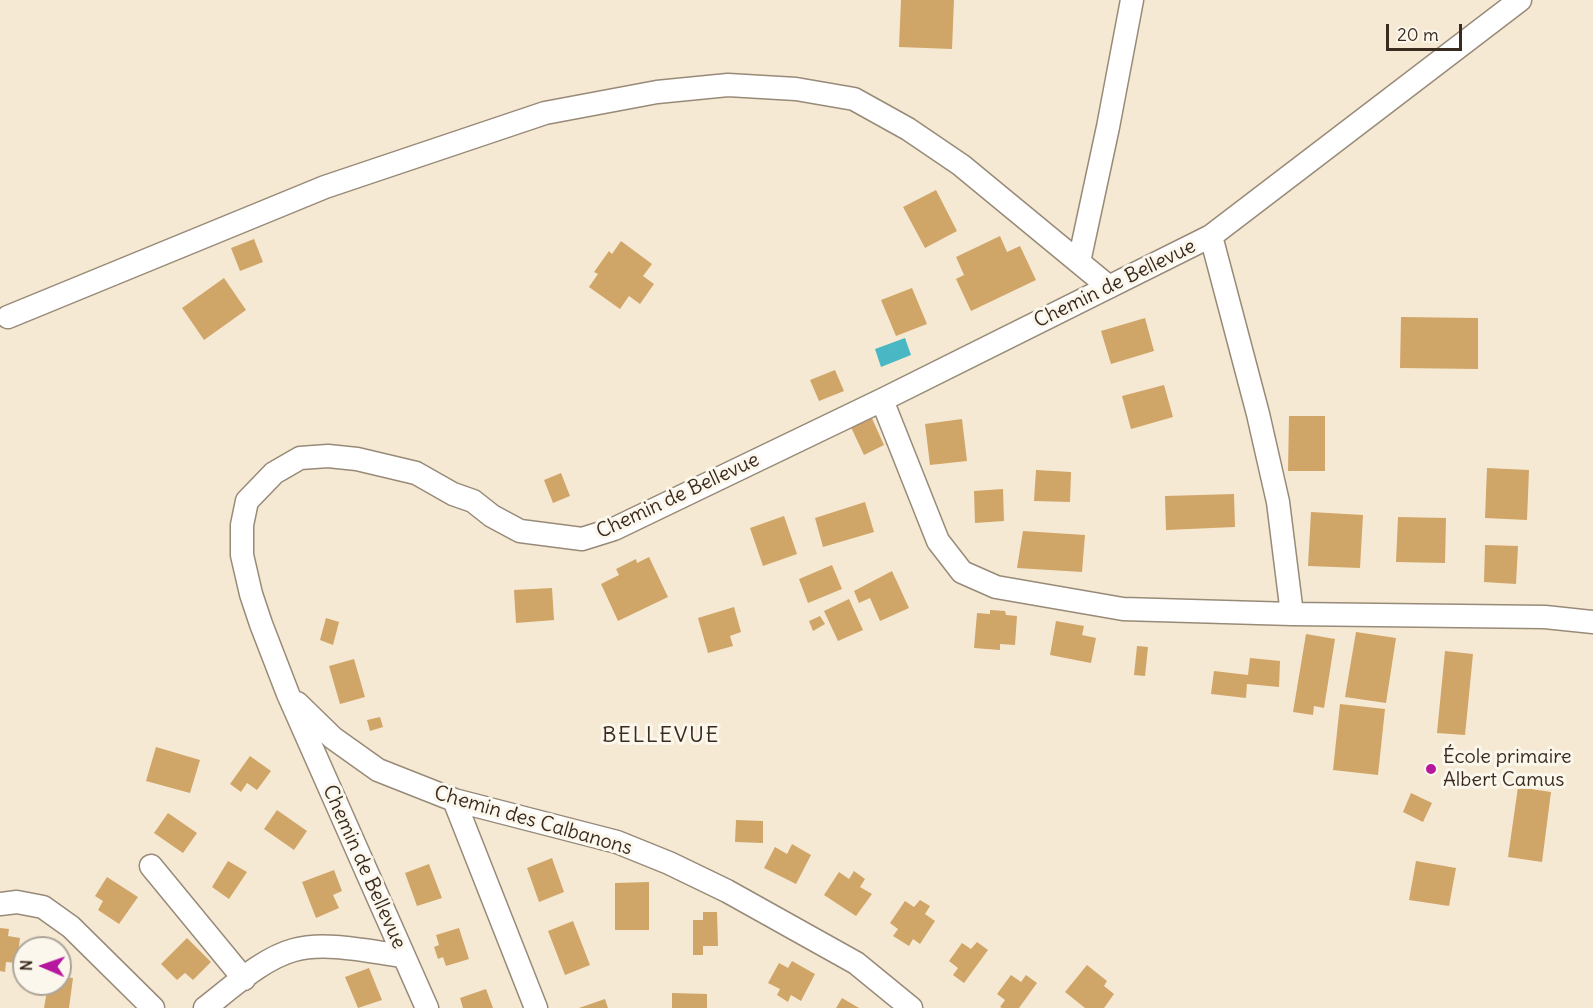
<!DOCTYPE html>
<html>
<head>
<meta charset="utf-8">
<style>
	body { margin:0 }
	#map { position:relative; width:1593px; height:1008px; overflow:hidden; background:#f6e9d3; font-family:Delius,sans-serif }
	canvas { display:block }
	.north { position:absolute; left:12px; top:936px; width:60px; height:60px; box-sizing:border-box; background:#fbf7ec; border:2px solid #aea59a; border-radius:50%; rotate:272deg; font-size:16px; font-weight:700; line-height:24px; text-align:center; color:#3b2a1e }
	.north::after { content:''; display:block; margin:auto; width:21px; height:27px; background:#b5179e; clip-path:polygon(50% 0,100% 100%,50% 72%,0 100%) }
	.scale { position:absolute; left:1386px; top:24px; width:76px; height:27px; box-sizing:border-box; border:3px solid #3b2a1e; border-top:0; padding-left:8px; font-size:18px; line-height:21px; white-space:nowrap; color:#3b2a1e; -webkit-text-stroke:4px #fbf7ec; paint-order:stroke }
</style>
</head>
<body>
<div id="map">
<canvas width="1593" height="1008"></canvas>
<div class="north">N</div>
<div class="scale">20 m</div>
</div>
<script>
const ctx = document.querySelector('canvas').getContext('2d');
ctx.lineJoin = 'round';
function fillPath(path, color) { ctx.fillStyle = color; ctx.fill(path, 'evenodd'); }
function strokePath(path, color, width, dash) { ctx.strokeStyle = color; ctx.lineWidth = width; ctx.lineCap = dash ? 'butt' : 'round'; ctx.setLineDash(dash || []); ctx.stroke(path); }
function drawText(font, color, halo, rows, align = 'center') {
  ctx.font = font + ' Delius,sans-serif'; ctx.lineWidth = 6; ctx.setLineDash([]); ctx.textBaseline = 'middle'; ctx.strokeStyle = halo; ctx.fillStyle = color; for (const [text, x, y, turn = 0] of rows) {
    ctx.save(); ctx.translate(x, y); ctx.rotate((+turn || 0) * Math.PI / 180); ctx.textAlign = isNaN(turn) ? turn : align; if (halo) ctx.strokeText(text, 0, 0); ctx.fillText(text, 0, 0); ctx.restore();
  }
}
const water = new Path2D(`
	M905 338 911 355 881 367 875 349Z`);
const building = new Path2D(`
	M901 0H954L952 49 899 47Z
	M936 190 957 231 925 248 903 207Z
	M1000 236 1007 252 1020 246 1036 280 971 311 956 279 964 275 956 257Z
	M254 239 263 262 240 271 231 248Z
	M621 241 652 264 643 276 654 284 640 304 629 296 620 309 589 287 598 274 594 272 609 251 612 254Z
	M224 278 246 310 204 340 182 308Z
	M912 288 927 324 896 336 881 300Z
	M1401 317 1478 318V369L1400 368Z
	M1145 318 1154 351 1111 364 1101 331Z
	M835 370 844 391 819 401 810 380Z
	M1164 385 1173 417 1131 429 1122 396Z
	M870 414 884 445 864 455 849 423Z
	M1289 416H1325V471H1288Z
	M962 419 967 461 930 465 925 424Z
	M1487 468 1529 470 1527 520 1485 518Z
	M1036 470 1071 472 1070 502 1034 501Z
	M561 473 570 496 553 503 544 480Z
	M1003 489 1004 521 975 523 974 491Z
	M1234 494 1235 527 1166 530 1165 496Z
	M865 502 874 532 823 547 815 518Z
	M1311 512 1363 515 1360 568 1308 566Z
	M784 516 797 554 763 566 750 528Z
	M1398 517 1446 518 1445 563 1396 562Z
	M1023 531 1085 535 1082 572 1017 568Z
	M1485 545 1518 546 1516 584 1484 582Z
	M649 557 668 597 618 621 601 584 619 575 616 569 636 559 637 563Z
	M832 565 842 589 808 603 799 579Z
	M892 571 909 608 880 621 870 598 859 603 854 591Z
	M552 588 554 620 516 623 514 590Z
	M849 599 863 630 838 641 824 611Z
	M734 607 741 632 730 636 733 646 708 653 698 618Z
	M990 610 1005 611 1006 615 1017 616 1015 645 1000 644V650L974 648 977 613 990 614Z
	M820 616 825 624 813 631 809 621Z
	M326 618 339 622 333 645 320 640Z
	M1056 621 1084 626 1082 635 1096 638 1091 663 1050 655Z
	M1356 632 1396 638 1386 703 1345 697Z
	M1306 634 1335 639 1324 708 1314 706 1313 715 1293 712Z
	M1137 646 1148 647 1145 676 1134 675Z
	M1445 651 1473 654 1465 735 1437 733Z
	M1250 658 1280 661 1279 687 1247 684 1246 698 1211 694 1214 671 1248 675Z
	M354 659 365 697 340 704 329 666Z
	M1340 704 1385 709 1378 775 1333 770Z
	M380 717 383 727 370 731 367 720Z
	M156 747 200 760 190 793 146 781Z
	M250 756 271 771 257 790 247 783 241 792 230 784Z
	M1518 787 1551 792 1542 862 1508 857Z
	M1411 793 1432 803 1423 822 1403 812Z
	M277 810 307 831 294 850 264 829Z
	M168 813 197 833 183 853 154 833Z
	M736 820 763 821V843L735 842Z
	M792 844 811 855 796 884 764 868 775 847 787 854Z
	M552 858 564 892 539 902 527 868Z
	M228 861 247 872 229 899 212 887Z
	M1416 861 1456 868 1449 906 1409 900Z
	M429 864 442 898 417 906 405 873Z
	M334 870 342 891 333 895 339 908 316 918 302 882Z
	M854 871 865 879 860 887 872 894 856 916 824 895 839 872 849 879Z
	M107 877 138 897 119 924 98 910 103 901 95 896Z
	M649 882V930H615V883Z
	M920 900 930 906 925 914 935 921 920 944 913 939 909 946 893 936 898 929 890 923 905 901 914 907Z
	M703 912H717L718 946H703V955H693V920H703Z
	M573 921 590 965 565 975 548 931Z
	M0 928 9 929 8 936 20 938 17 963 6 962 5 972 0 971Z
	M459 928 469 959 446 966 443 957 438 959 434 947 439 945 436 935Z
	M187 938 211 962 193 980 185 973 177 980 161 964Z
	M977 942 988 950 964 983 953 975 958 968 949 961 962 943 971 949Z
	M792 961 815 974 801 1001 791 995 788 1002 777 995 780 989 768 983 779 963 788 968Z
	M1087 965 1107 981 1104 986 1114 994 1104 1008H1085L1065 992Z
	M369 968 382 1000 358 1008 345 977Z
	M1011 975 1021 982 1026 975 1037 983 1019 1008H1002L1000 1007 1005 1000 997 994Z
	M61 977 73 978 69 1008H44L48 985 60 987Z
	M486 989 493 1008H463L460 998Z
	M672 993 707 994V1008H672Z
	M842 998 859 1008H836Z
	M605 999 608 1008H579Z`);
const street = new Path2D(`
	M1211 236 1258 414 1278 502 1292 614
	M1079 262 1108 127 1132 0
	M8 317 325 187 545 113 657 92 728 85 796 89 854 99 908 129 961 165 1109 287
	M882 400 938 541 962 572 996 587 1123 609 1292 614 1545 617 1593 622
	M297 703 333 738 378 770 454 800 617 842 669 863 727 891 856 963 911 1008
	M454 800 536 1008
	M151 866 244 979
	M0 904 17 902 43 907 71 927 153 1008
	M205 1008C230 989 263 958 294 950 326 941 371 952 404 956
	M427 1008 288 694 261 624 251 594 242 555V525L247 501 274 473 300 458 328 456 357 459 416 473 453 494 473 501 492 516 520 531 582 539 614 529 882 400 1211 236 1520 0`);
const markers = [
	[1431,769,6,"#b5179e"]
];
const streetNames = [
	["Chemin de Bellevue",1115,284,-26],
	["Chemin de Bellevue",678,496,-25],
	["Chemin des Calbanons",533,821,16],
	["Chemin de Bellevue",364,867,66]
];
const poiNames = [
	["École primaire",1443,757],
	["Albert Camus",1443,780]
];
const quarterNames = [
	["BELLEVUE",661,736]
];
fillPath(water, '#49b7c4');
fillPath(building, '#d0a568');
strokePath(street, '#988a78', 25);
strokePath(street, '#fff', 22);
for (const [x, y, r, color] of markers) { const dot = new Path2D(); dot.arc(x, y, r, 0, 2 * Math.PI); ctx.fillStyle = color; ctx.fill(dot); strokePath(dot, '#fbf7ec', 2); }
drawText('20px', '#3b2a1e', '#fbf7ec', streetNames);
drawText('20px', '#3b2a1e', '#fbf7ec', poiNames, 'left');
ctx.letterSpacing = '1.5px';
drawText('22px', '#3b2a1e', '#fbf7ec', quarterNames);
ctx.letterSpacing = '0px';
</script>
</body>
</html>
